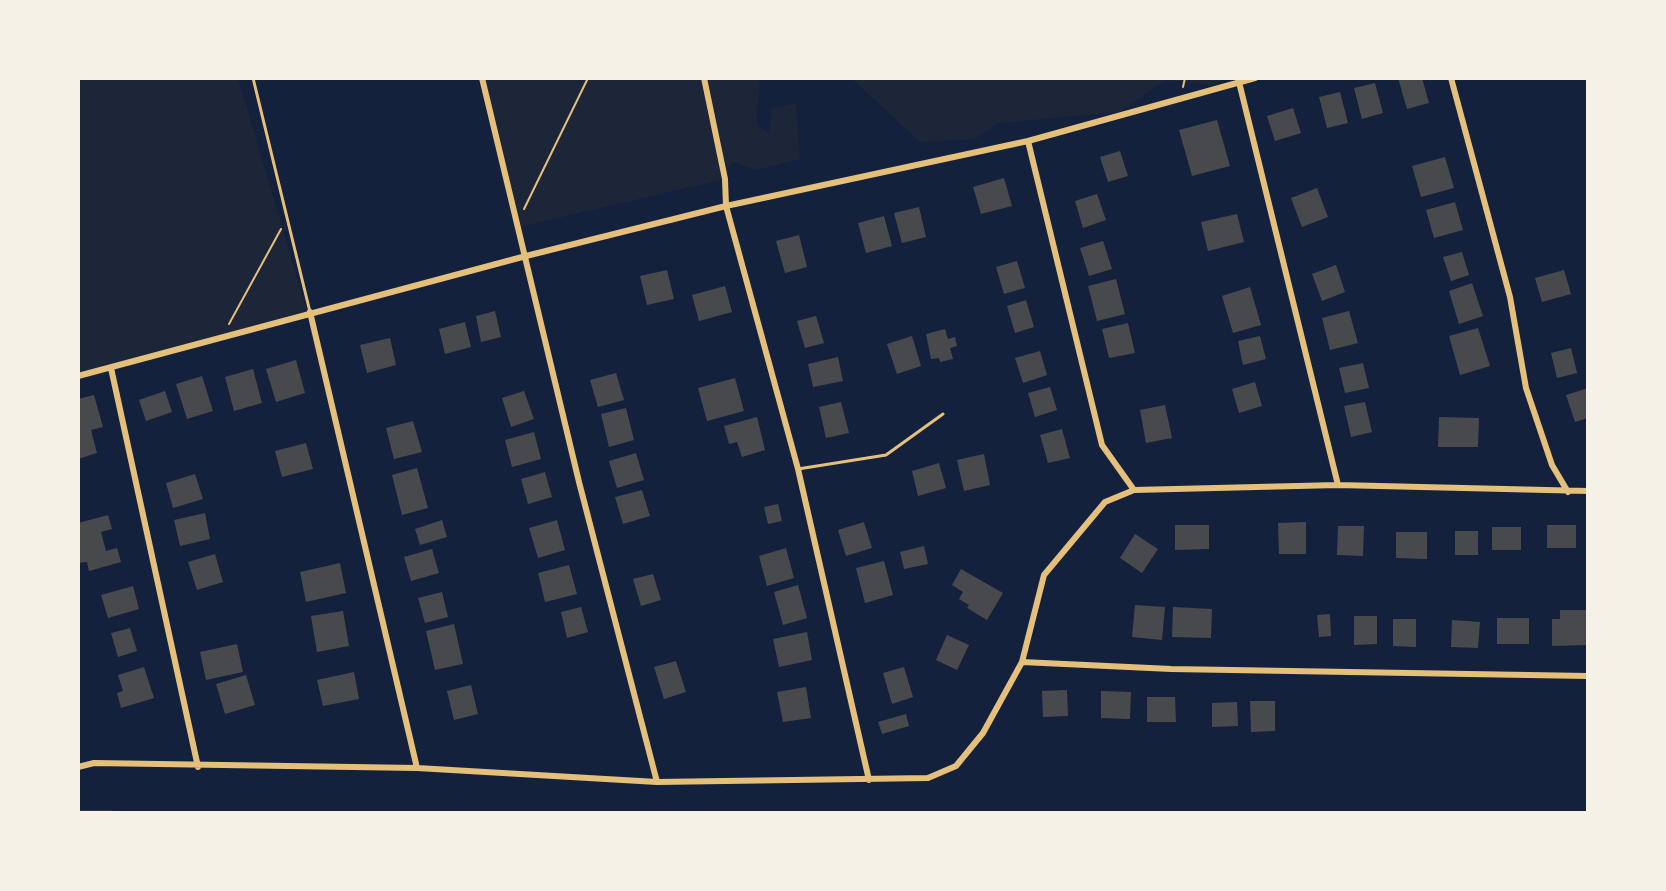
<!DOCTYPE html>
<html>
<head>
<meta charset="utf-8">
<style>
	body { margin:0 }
	#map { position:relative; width:1666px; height:891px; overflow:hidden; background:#14213d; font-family:"Crimson Pro",serif }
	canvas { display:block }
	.frame { position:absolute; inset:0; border:80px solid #f6f1e7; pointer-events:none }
</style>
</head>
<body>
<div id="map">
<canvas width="1666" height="891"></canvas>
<div class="frame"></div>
</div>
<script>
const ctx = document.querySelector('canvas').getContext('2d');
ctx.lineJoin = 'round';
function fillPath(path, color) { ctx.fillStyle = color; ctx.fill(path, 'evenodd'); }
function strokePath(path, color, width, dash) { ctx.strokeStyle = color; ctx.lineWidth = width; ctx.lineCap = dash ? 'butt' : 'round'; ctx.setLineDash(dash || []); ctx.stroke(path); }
const green = new Path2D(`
	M78 78H238L307 311 78 381Z
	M482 78H756L760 81 756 123 769 134 772 108 796 103 800 159 757 170 732 162 725 179 519 227Z
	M851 78H1228L1212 85 1165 80 1120 112 999 123 975 139 920 142Z`);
const building = new Path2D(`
	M1398 78H1422L1429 103 1407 109Z
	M1375 83 1383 113 1362 119 1354 88Z
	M1340 92 1348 123 1327 128 1319 97Z
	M1293 108 1301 133 1275 141 1267 116Z
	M1217 120 1230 166 1192 176 1179 130Z
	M1120 151 1128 176 1108 182 1100 157Z
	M1445 157 1454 188 1421 197 1412 166Z
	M1004 178 1012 206 981 214 973 187Z
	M1317 188 1328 217 1302 227 1291 198Z
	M1097 194 1106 220 1083 228 1075 201Z
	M1455 202 1463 230 1434 238 1426 210Z
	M919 207 926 237 902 243 894 213Z
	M1237 214 1244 242 1208 251 1201 222Z
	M884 216 892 246 866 253 858 223Z
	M799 235 807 267 785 273 776 241Z
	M1103 241 1112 269 1089 276 1080 248Z
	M1462 252 1469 275 1451 281 1443 257Z
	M1017 261 1025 288 1004 294 996 267Z
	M1336 265 1345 292 1322 301 1312 274Z
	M667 270 674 299 647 305 640 276Z
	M1564 270 1571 294 1542 302 1535 278Z
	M1116 279 1125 314 1097 321 1088 286Z
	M1472 283 1483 316 1459 324 1449 291Z
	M725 286 732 312 699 321 692 295Z
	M1250 287 1261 325 1233 333 1222 296Z
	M1026 300 1034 327 1015 333 1007 306Z
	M495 311 501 337 481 342 476 316Z
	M1349 311 1358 343 1330 350 1322 318Z
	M816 316 824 343 805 348 797 321Z
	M465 322 471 347 445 354 439 329Z
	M1128 323 1135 353 1109 358 1102 329Z
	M1478 328 1490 366 1460 375 1449 336Z
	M945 329 948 339 955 337 957 346 950 348 953 359 940 362 939 358 931 359 926 334Z
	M912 336 921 366 897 374 887 344Z
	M1260 336 1266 359 1243 365 1238 341Z
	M390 338 396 365 367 373 360 345Z
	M1571 348 1577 373 1557 378 1551 353Z
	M1040 351 1047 375 1023 383 1015 358Z
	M838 357 843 381 813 387 808 364Z
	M296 360 305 393 276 402 266 369Z
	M1363 363 1369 388 1345 393 1339 368Z
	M253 369 262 403 234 411 225 377Z
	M616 373 624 400 598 407 590 380Z
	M202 376 213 411 187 419 176 384Z
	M735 378 744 411 707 421 698 388Z
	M1255 382 1262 406 1239 413 1232 389Z
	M1050 387 1057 410 1035 417 1028 393Z
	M1588 388V418L1575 422 1566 395Z
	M165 391 172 412 146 421 139 400Z
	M524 391 534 419 511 427 502 398Z
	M94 395 103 427 91 430 97 453 78 459V399Z
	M841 402 849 433 826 438 819 407Z
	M1365 402 1372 432 1351 437 1344 406Z
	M1165 405 1172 438 1146 443 1140 410Z
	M626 408 634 440 609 447 601 414Z
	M757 417 765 450 742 457 737 442 729 444 724 426Z
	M1439 417 1479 418 1478 447H1438Z
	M413 421 422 452 394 459 386 428Z
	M1062 429 1070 458 1048 463 1040 435Z
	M534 432 541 459 512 467 505 440Z
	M306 443 313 469 282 477 275 451Z
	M636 453 644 480 617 488 609 461Z
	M984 454 990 485 964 491 957 460Z
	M939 463 946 488 918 496 912 471Z
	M417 468 428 508 402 515 392 475Z
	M545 472 552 497 528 504 521 479Z
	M195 474 203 499 173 508 166 483Z
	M642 490 650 516 623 524 615 497Z
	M778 504 782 521 768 524 764 507Z
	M205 513 210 539 180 546 174 520Z
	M108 515 112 529 101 532 106 551 117 548 121 562 89 571 87 562 78 563V523Z
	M442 520 447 537 420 545 415 529Z
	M557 520 565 550 538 558 529 528Z
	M864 522 872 548 846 556 838 530Z
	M1306 522V554H1279L1278 523Z
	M1175 525H1209V549L1175 550Z
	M1547 525H1576V548H1547Z
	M1338 526H1364L1363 556 1337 555Z
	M1492 527H1521V550H1492Z
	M1455 531H1478V555H1455Z
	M1396 532H1427V559L1396 558Z
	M1135 534 1158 549 1142 573 1120 558Z
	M924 546 928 564 904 569 900 552Z
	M786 548 794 578 767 586 759 556Z
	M432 549 439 573 411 581 404 557Z
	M215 554 223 582 197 590 188 562Z
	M884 561 893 595 865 603 856 568Z
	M340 563 346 593 306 602 300 572Z
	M569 565 577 594 545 602 538 573Z
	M961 569 1003 593 987 620 967 608 969 605 959 599 963 592 952 585Z
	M653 574 661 600 641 606 633 579Z
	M798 585 807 618 783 625 774 592Z
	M133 586 139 609 108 618 101 595Z
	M442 592 448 617 425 623 418 598Z
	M1135 605 1165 607 1162 640 1132 637Z
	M581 607 588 632 567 638 561 612Z
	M1173 607 1212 609 1211 638 1172 637Z
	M1560 610H1588V645L1552 646V619H1560Z
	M343 611 349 646 317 652 311 616Z
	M1330 614 1331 636 1319 637 1317 615Z
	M1354 616H1377V644L1354 645Z
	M1497 618H1529V644H1497Z
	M1393 619H1416V647L1393 646Z
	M1452 620 1480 622 1478 648 1451 647Z
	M454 624 463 664 435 670 426 631Z
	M130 628 137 651 118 657 111 633Z
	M807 632 812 660 779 667 773 639Z
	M947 635 969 645 957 670 936 660Z
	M237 644 243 672 206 680 200 652Z
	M676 661 686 692 664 699 654 667Z
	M144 667 154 698 121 708 117 693 123 691 118 675Z
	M904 667 913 697 892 704 883 673Z
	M354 672 359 699 323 706 317 680Z
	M246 675 255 705 225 714 216 684Z
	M471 685 478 714 454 720 447 691Z
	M806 687 811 718 783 722 777 692Z
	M1067 690 1068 716 1043 717 1042 691Z
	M1101 691 1131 692 1130 719 1101 718Z
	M1147 697H1175L1176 722H1147Z
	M1250 701H1275V731L1251 732Z
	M1237 702 1238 726 1212 727V703Z
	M906 714 909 726 882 734 878 722Z`);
const path = new Path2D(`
	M1183 87 1185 78
	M524 209 588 78
	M229 324 281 229`);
const service = new Path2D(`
	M253 78 310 312
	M798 469 886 455 943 414`);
const minor = new Path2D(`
	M482 78 579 482 657 782
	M704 78 725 179 726 206 798 469 869 780
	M1451 78 1510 297 1526 388 1552 465 1568 492
	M1239 82 1338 485
	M1028 141 1102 445 1134 490
	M310 312 417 768
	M111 368 198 767
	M78 376 526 256 726 206 1028 141 1255 78
	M1022 662 1171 669 1588 676
	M78 767 94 763 417 768 657 782 928 778 956 766 983 733 1022 662 1044 575 1105 502 1134 490 1338 485 1588 491`);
const rail = new Path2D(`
	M78 813H112`);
fillPath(green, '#1d2539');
fillPath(building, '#48494c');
strokePath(path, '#e5c07b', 2);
strokePath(service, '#e5c07b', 3);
strokePath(minor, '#e5c07b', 6);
strokePath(rail, '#918062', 4.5);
</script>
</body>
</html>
